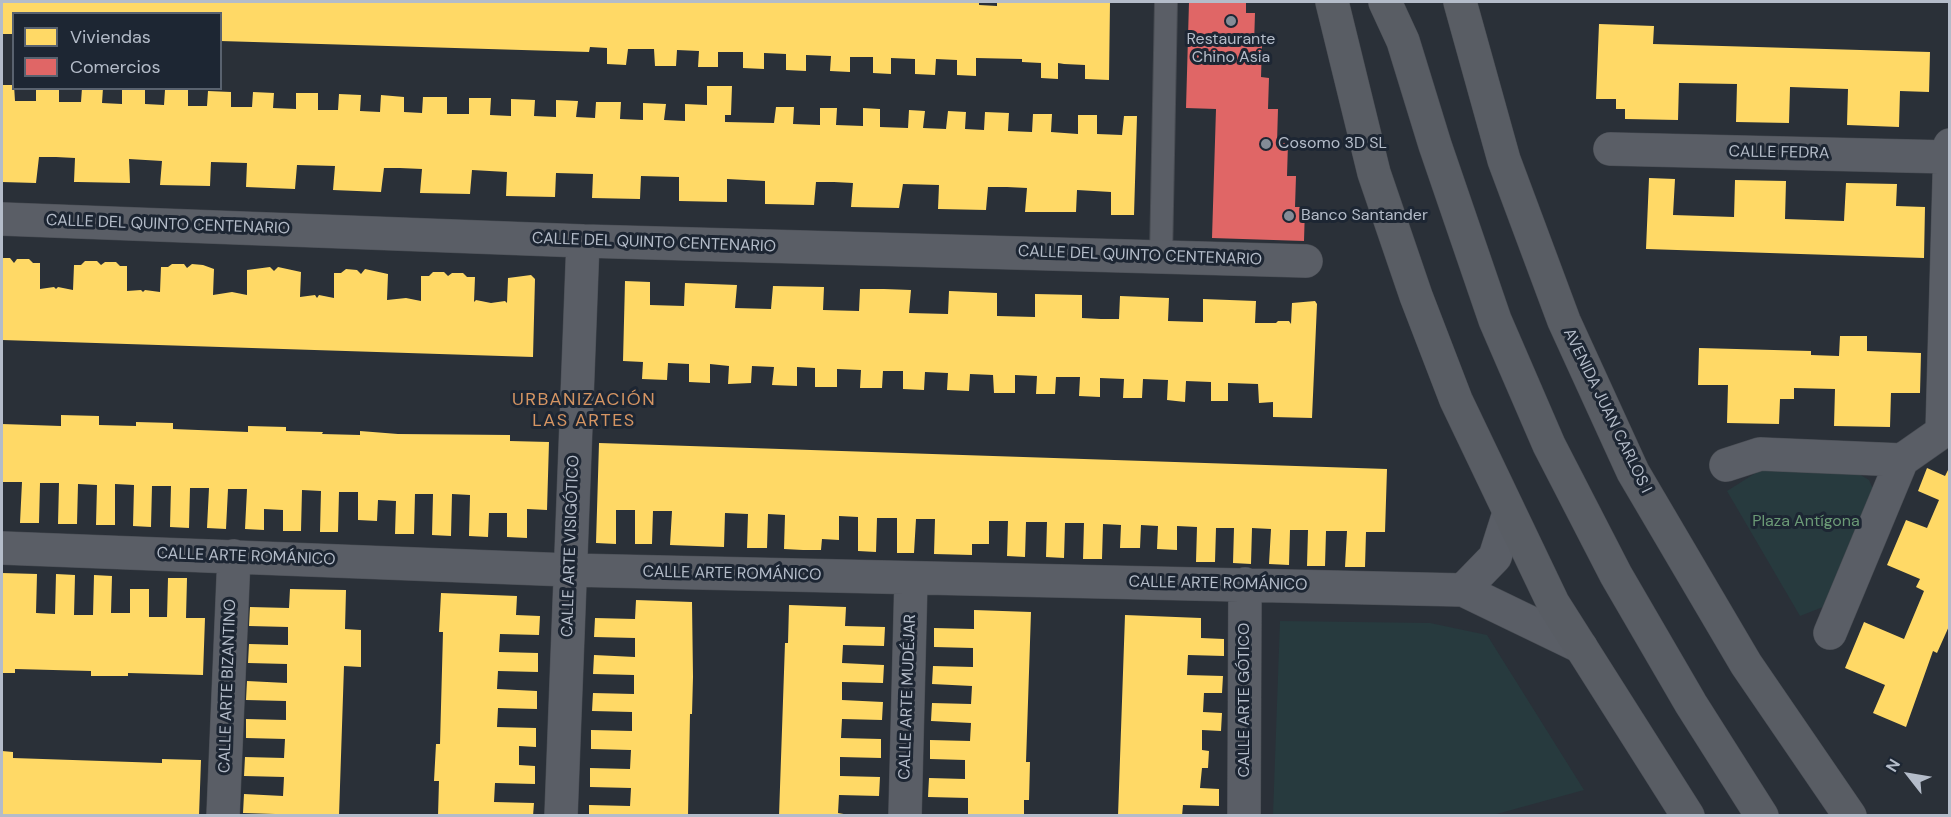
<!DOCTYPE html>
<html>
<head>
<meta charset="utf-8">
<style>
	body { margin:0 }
	#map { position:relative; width:1951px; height:817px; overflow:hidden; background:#2a3038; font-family:"DM Sans",sans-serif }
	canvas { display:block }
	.frame { position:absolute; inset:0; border:3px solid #b4bcc9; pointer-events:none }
	.legend { position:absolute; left:12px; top:12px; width:210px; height:78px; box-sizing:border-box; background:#1d2633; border:2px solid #59626f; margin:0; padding:8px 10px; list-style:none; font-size:18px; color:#b4bcc9 }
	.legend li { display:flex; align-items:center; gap:12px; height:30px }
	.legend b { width:30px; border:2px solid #59626f }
	.north { position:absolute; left:1879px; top:745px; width:60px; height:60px; -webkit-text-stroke:4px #1d2633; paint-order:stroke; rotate:301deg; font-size:16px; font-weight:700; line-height:24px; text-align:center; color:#b4bcc9 }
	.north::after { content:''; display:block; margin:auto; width:21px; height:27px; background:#b4bcc9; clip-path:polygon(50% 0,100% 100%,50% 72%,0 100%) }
</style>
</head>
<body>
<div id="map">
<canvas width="1951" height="817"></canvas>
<div class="frame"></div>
<ul class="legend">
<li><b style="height:16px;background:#ffd966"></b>Viviendas</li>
<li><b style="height:16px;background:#e06666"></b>Comercios</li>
</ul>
<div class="north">N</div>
</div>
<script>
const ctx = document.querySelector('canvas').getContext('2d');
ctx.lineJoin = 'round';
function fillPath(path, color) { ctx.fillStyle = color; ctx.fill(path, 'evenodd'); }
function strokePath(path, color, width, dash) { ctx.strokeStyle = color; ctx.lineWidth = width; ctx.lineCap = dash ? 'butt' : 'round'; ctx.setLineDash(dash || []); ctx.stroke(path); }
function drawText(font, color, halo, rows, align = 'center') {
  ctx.font = font + ' "DM Sans",sans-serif'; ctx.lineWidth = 6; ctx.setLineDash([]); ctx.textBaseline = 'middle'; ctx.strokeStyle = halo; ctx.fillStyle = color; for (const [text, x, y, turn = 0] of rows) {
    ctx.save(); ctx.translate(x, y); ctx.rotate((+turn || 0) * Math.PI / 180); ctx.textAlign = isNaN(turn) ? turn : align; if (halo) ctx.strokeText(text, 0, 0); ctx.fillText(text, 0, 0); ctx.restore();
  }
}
const green = new Path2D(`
	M1762 469 1854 471 1869 480 1873 489 1828 605 1800 616 1727 491Z
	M1280 621 1430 623 1487 635 1584 790 1493 815H1273Z`);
const homes = new Path2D(`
	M2 2H979V5L997 6V2H1110L1109 80 1085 79V65L1064 64 1058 63V79L1041 78V63L1022 62V59L976 58V76L957 75V60L936 59 935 75 915 74V59L891 58V74L873 73V57H850V72L830 71 831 56 806 55V71L786 70V54L764 53V69L743 68V52H718V67H698L699 51 677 50 676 66H655L654 49H628L626 65 607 64V48L590 47 589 52 220 41V14H14V34H2Z
	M1599 24 1654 26 1653 44 1930 52 1929 92 1900 91 1899 127 1847 125 1848 89 1790 87 1789 123 1736 122 1737 84 1679 83 1678 120 1625 119V109H1616V99H1596Z
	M2 85H14L15 101H36V88H59V102H81L82 88H103L102 103 122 104V88H133L145 89V104L164 105 165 90H188V106H207L208 91 231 92V107H252L253 92 274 93 273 108 296 109V93H318V110H338L339 94 361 95 360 111 380 112 381 95 404 97V112L422 113 423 97H447V114H469V98H491L490 115 511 116V99L535 100 534 116 556 117V100L578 101 576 117 595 118 596 102H621L620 119 643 120V103L666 104 664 120 685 121V104L707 105V86H732L731 115H725V122L774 123 776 107H794L793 124 820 125V108H837L836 125 863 126V108L880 109V127L908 128 909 110 925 111 923 128 946 129 948 111 966 112 965 129 984 130 985 112 1009 113 1008 131 1032 132 1033 114H1052L1051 132 1078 134V115H1097V134L1122 135 1124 116H1137L1134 215H1111V192L1077 190 1076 212H1025L1027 188 1007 187H988L986 210 938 209 939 185 903 184 899 208 851 207 853 183 834 182H816L814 205 765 204V181L727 179V202L679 201V177L641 176 640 199 592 198 593 174 556 173 555 197 506 196 507 172 472 170 470 194 420 193 422 169 400 168H384L381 192 333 190 335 166 297 165 295 189 246 187 247 163 211 162 210 186 160 185 162 161 129 159 130 183 78 182H74L75 158 56 157H39L36 183 2 182Z
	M1649 178 1675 179 1673 215 1734 217 1735 180 1786 181 1785 219 1844 221 1846 183 1897 184 1896 206 1925 207 1924 258 1646 249Z
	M2 258H10L14 263 17 259H29L33 263H40V289L54 287 56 289 58 287 73 290 74 265H81L85 261H97L101 265 105 262H116L120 266H127V291L141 290 143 292 145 290 160 292 161 267H168L172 264H184L187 268 192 264 203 265 214 269 213 295 232 292 247 295V270L270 267 274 271 278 267 301 272 300 297 315 295 317 298 319 295 334 298V273H341L346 269 357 270 361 274 365 269 388 274 387 300 406 298 421 301V276H429L433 272H444L448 276 452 273H463L467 277H475L474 302 476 300 491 303 505 301 507 303 508 278 531 275 535 279 533 357 2 340Z
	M625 281 650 282V305L684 306 685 283 737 285 735 308 771 309 773 286 824 287 823 310 859 311 860 289H884L911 290 909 313 948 314 949 291 997 293V316L1035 317V294L1082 295V318L1101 319H1119L1120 296 1169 298 1168 321 1203 322V299L1256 301 1255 323H1276L1278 321H1289L1291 324 1292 303 1315 301 1317 304 1312 418 1273 417V402L1259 403 1258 384 1228 383V401H1211V382L1186 381 1185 402 1167 400 1168 380 1143 379 1142 398H1123L1124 379 1100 378V397L1079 396 1080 377H1056L1055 394H1036L1037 376 1015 375V393H994L993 375 970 374 969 391 947 390 948 373 925 372 924 390 903 389V371H883L882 388H860L861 370 837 369V387H815V368L797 367V386L772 385 774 367 752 366 751 383 728 384 729 366 710 364V383L689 382V364L668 363 667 380 642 379 643 362 623 361Z
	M1840 336H1867V351L1921 353 1920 393H1891L1890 427 1834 426 1835 389 1794 388V399H1780L1779 424 1727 423 1728 385H1698L1699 348 1811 351V355L1839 356Z
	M61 415 99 416V425L136 426V422L173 423V429L248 432V426L286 427V431L323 432 322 434 360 435V431L398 434 510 435V441L549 442 547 510 527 509V538L507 537V513H489L488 537 469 536 470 495 452 494 451 536 432 535 433 494H415L414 534H395L396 501 378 500 377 521 358 520V492H339L338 532H320L321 491 302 490 301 531H283V510L264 509V530L245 529 247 489H228L226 529 207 528 209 488H190L189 528 170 527 171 486H152L151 527 133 526 134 485 115 484V525H96L97 485 78 484 77 524H58L59 483H40L39 523H20L22 482H2V424L61 426Z
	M599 443 1387 469 1385 532H1366L1365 567H1345L1347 531H1326L1325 566H1307L1308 530H1290L1289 565 1269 564 1271 529 1252 528 1251 564 1233 563 1234 528H1216L1215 562H1196L1197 527 1177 526V550L1157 549 1158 526 1141 525 1140 548H1120L1121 525 1103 524 1102 559H1083L1084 523H1065L1064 558 1046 557 1047 522H1026L1025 557 1007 556 1008 521H989V544H972V555L934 554 935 519H916L914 553H897V518H877L876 552 858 551V517L839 516V540L822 539 821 550H803L784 549 785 515 768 514 767 548H747L748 514 725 513 724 547 670 545 672 511H653L652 544H635V510H616V544L596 543Z
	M1950 466V624L1937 653 1933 651 1906 727 1873 713 1885 685 1845 668 1864 622 1904 639 1924 591 1916 587 1920 579 1887 565 1906 520 1927 528 1939 500 1918 491 1927 468 1945 476Z
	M2 573 37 574 36 613 55 614 56 574 75 575 74 615H93L94 575 112 576 111 613H130V589H149V617H167L168 578H187L186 618H205L203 675 128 673V676H91V671L15 669V673H2Z
	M290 589 346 590 345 629 361 630V667L344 666 339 816 243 813 244 794 283 796 284 777 244 776 245 757 284 758 285 739 246 738V719L286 720V701L246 700 247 681 287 683V664L248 663 249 644 288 645V627L249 626 250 607 289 608Z
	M441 593 517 596 516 615 540 616 539 635 500 634 499 652 538 653V672L498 671 497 689 537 691V709L498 708 497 727 536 728V747L519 746V765L535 766V784L495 783 494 802 534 803 533 816H438L439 781H434L436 744H440L443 632H439Z
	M636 600 692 602 693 677 692 714H690L688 816H589V805L630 806 631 788 590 787V768L630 769 631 750 591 749V730L632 731V712L592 711 593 693 634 694V675L593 674 594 655 635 657V638L594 637 595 618 635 619Z
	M789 605 846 607 845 626 885 627 884 646 843 645 842 663 884 665 883 683 842 682V700L883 702 882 720 842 719 841 738 881 739V758L840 757V776L880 777 879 796 839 795 838 813 855 816H779L785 643H788Z
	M974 610 1031 612 1026 762H1030L1029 800H1024V816H968V798L928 797 929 778 965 779V760L930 759V740L970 741 971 723 931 721 932 703 971 704 972 686 932 684 933 666 973 667V648L934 647V628L974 629Z
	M1125 615 1201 618V638L1224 639V656L1188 655 1187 675 1223 676 1222 693H1204L1203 712 1222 713 1221 731 1202 730V750L1209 751 1208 768H1202L1200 788 1219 789V806L1183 805 1182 816H1118Z
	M2 751 13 752V758L162 763V759L201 760 199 816 2 814Z`);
const shops = new Path2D(`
	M1189 2H1246V13H1255L1254 45H1262L1261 77 1269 78 1268 109H1278L1277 143H1288L1287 176H1296L1295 207H1305L1304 241 1212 238 1216 109 1186 108Z`);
const service = new Path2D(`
	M1161 257 1166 2`);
const minor = new Path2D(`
	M1610 149 1949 157
	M2 219 583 241 1306 261
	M1942 432 1950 145
	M1726 465 1760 454 1902 460 1942 432
	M2 548 569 570 1463 590 1581 647
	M1463 590 1495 557 1509 513
	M1830 633 1902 460
	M223 816 234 556
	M561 816 583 241
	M905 816 911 579
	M1244 816 1245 584`);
const secondary = new Path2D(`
	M1332 2 1374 173 1416 296 1456 400 1553 603 1688 816
	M1385 2 1403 41 1435 145 1495 320 1549 445 1616 575 1691 704 1762 816
	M1460 2 1504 160 1564 321 1633 472 1746 664 1850 816`);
const markers = [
	[1231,21,6,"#848b96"],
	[1266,144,6,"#848b96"],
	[1289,216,6,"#848b96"]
];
const poiNames = [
	["Restaurante",1231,40,"center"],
	["Chino Asia",1231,58,"center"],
	["Cosomo 3D SL",1278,144],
	["Banco Santander",1301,216]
];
const streetNames = [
	["CALLE FEDRA",1779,153,1],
	["CALLE DEL QUINTO CENTENARIO",168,225,2],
	["CALLE DEL QUINTO CENTENARIO",654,243,2],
	["CALLE DEL QUINTO CENTENARIO",1140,256,2],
	["AVENIDA JUAN CARLOS I",1607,411,64],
	["CALLE ARTE VISIGÓTICO",571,546,-88],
	["CALLE ARTE ROMÁNICO",246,557,2],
	["CALLE ARTE ROMÁNICO",732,574,1],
	["CALLE ARTE ROMÁNICO",1218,584,1],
	["CALLE ARTE BIZANTINO",228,686,-88],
	["CALLE ARTE MUDÉJAR",908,697,-88],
	["CALLE ARTE GÓTICO",1245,700,-90]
];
const parkNames = [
	["Plaza Antígona",1806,522]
];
const neighbourhoodNames = [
	["URBANIZACIÓN",584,400],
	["LAS ARTES",584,421]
];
fillPath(green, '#273a3e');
fillPath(homes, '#ffd966');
fillPath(shops, '#e06666');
strokePath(service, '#484c53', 24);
strokePath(minor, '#484c53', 34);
strokePath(secondary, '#484c53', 34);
strokePath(service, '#5a5e66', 22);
strokePath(minor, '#5a5e66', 33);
strokePath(secondary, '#595d64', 33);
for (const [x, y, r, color] of markers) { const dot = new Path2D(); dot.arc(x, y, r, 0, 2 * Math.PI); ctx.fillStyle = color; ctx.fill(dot); strokePath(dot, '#1d2633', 2); }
drawText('16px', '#b4bcc9', '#1d2633', poiNames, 'left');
drawText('16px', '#b4bcc9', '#1d2633', streetNames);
drawText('16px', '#6b9a76', '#1d2633', parkNames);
ctx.letterSpacing = '1.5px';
drawText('18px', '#d59563', '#1d2633', neighbourhoodNames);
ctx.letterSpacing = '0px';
</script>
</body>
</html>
